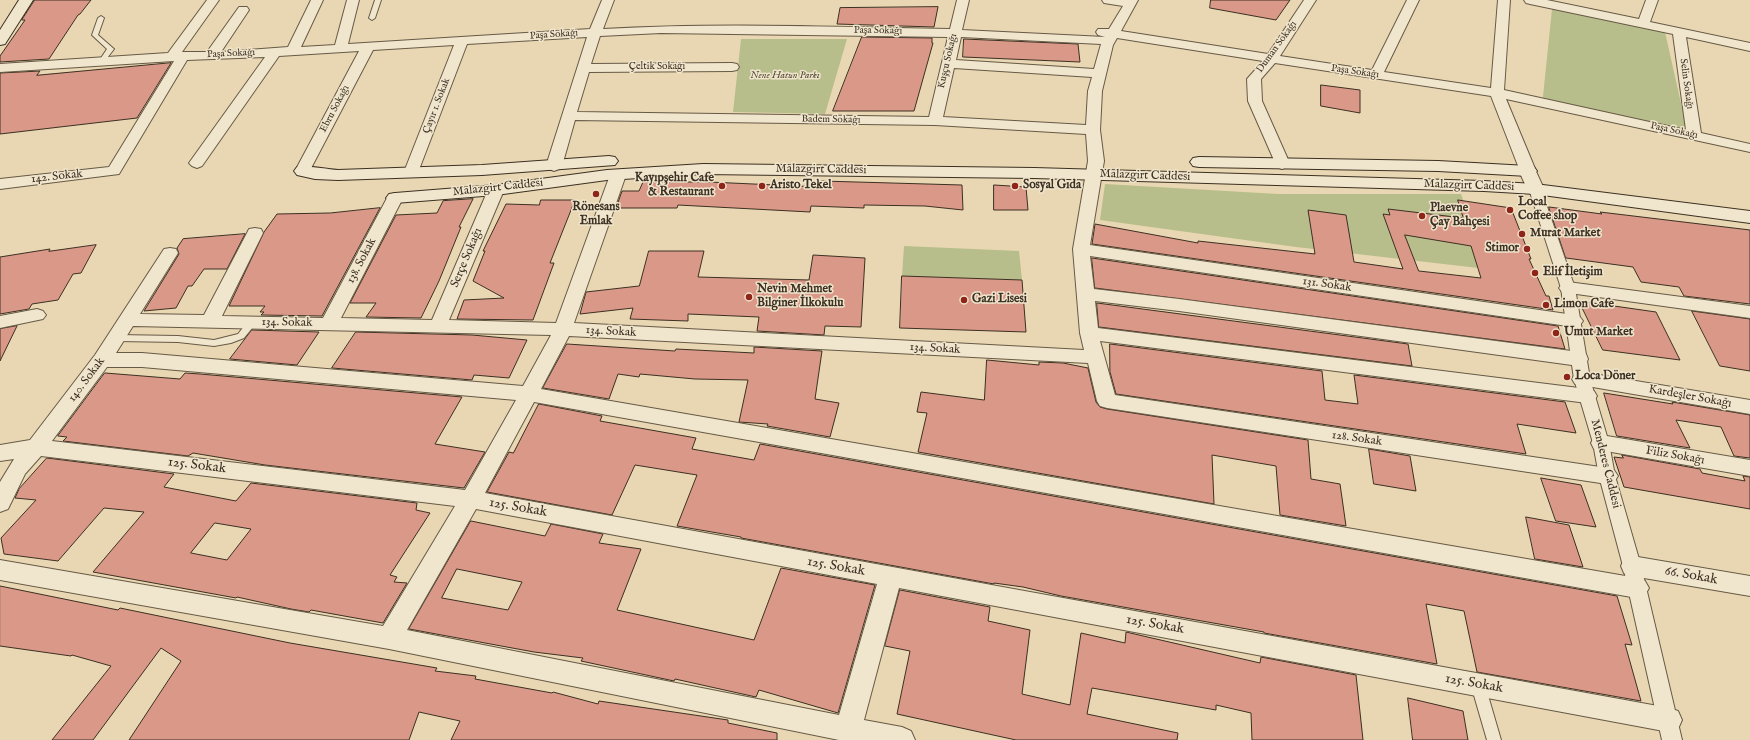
<!DOCTYPE html>
<html>
<head>
<meta charset="utf-8">
<style>
	body { margin:0 }
	canvas { display:block; background:#e8d7b2 }
</style>
</head>
<body>
<canvas width="1750" height="740"></canvas>
<script>
const ctx = document.querySelector('canvas').getContext('2d');
ctx.lineJoin = 'round';
function fillPath(path, color) { ctx.fillStyle = color; ctx.fill(path, 'evenodd'); }
function strokePath(path, color, width, dash) { ctx.strokeStyle = color; ctx.lineWidth = width; ctx.lineCap = dash ? 'butt' : 'round'; ctx.setLineDash(dash || []); ctx.stroke(path); }
function drawText(font, color, halo, rows, align = 'center') {
  ctx.font = font + ' "IM FELL English",serif'; ctx.lineWidth = 3; ctx.setLineDash([]); ctx.textBaseline = 'middle'; ctx.strokeStyle = halo; ctx.fillStyle = color; for (const [text, x, y, turn = 0] of rows) {
    ctx.save(); ctx.translate(x, y); ctx.rotate((+turn || 0) * Math.PI / 180); ctx.textAlign = isNaN(turn) ? turn : align; if (halo) ctx.strokeText(text, 0, 0); ctx.fillText(text, 0, 0); ctx.restore();
  }
}
const green = new Path2D(`
	M1552 9 1665 32 1689 139 1542 106Z
	M741 39H847L825 114 733 112Z
	M1105 184 1278 194H1461L1487 269 1296 247 1100 220Z
	M904 246 1019 251 1022 280 902 276Z`);
const building = new Path2D(`
	M35 0H91L80 14 78 15 49 59 0 62V56L25 20H22Z
	M1211 0H1290L1276 20 1210 8Z
	M938 7 934 27 837 24 840 8Z
	M862 37 932 38V43H933L914 111H833Z
	M964 39 1078 44 1080 62 963 57Z
	M171 63 137 118 0 134V73L40 71 37 75Z
	M1321 85 1360 90V113L1321 106Z
	M821 181 962 185 963 210 925 206 864 205V208L811 206 810 212 678 205 677 208H616L622 191H639L643 182H709L820 187Z
	M994 185 1026 187 1028 210H994Z
	M473 199 459 227H461L439 281 421 318 366 317 376 303H350L396 215 437 213 443 201Z
	M541 200H575L550 263H554L533 320 457 319 464 300 504 298 473 281 485 251H483L506 204 539 205Z
	M1458 200 1511 208 1531 259H1529L1546 296H1549L1553 310 1092 244 1095 224 1198 243V241L1315 254 1308 210 1346 215 1354 262 1403 269 1383 214 1390 215 1388 209 1463 218ZM1405 235 1471 246 1481 278 1419 271Z
	M1549 207 1602 214 1600 212 1750 230V304L1684 296 1679 287 1641 282 1633 267 1566 258Z
	M380 208 322 316 261 315 264 312H260L265 306H229L264 232 277 214 330 213Z
	M245 234 227 269H204L192 286H188L176 308 144 311 179 254 177 248 183 239Z
	M96 245 81 273 73 274 58 300 32 304 29 309 0 314V257L50 249 49 251Z
	M649 251H704L698 277 809 280 813 255 865 258 861 327 825 326 824 335 757 331 759 317 688 314V321L630 319 633 308 580 314 586 292 639 286Z
	M1092 258 1558 326 1565 349 1095 288Z
	M902 276 1022 280 1026 332 900 328Z
	M1579 301 1656 312 1680 360 1603 350Z
	M1097 303 1408 344 1412 366 1099 327Z
	M1692 311 1750 319V371L1720 366Z
	M17 326 0 361V329Z
	M252 330 319 332 297 365 230 359Z
	M356 332 472 335 527 340 509 378 474 375 472 380 332 368Z
	M567 344 675 351 676 349 754 353V347L822 351 815 399 839 403 830 437 767 426 768 424 739 422 748 380 695 379 640 374 639 377 618 374 609 399 543 388Z
	M1110 344 1322 371 1325 400 1358 404 1354 375 1565 402 1576 433 1517 424 1526 454 1116 394 1110 372Z
	M987 360 1039 365V362L1063 363 1088 368 1096 402 1100 407 1107 409 1308 440 1311 479 1340 484 1346 526 1280 515 1276 466 1212 455 1214 504 918 452 927 413 917 412 921 392 984 400Z
	M105 373 180 379 185 373 200 374 462 397 435 444 485 452 464 488 265 465 193 453 188 456 63 441 67 437 58 436Z
	M1604 393 1673 404 1672 402 1750 415V458L1734 456 1721 427 1676 420 1690 448 1617 436Z
	M539 404 602 416 600 421 696 438 692 449 754 460 760 444 1617 596 1632 645 1625 644 1641 701 1477 672 1464 611 1426 604 1437 664 1264 633V632L1061 596 1023 587 994 583V584L741 538V537L677 526 697 475 635 465 612 515 487 492 509 452 513 453Z
	M1369 449 1410 456 1416 491 1374 484Z
	M1622 455 1700 469 1702 473 1745 481 1743 476 1750 477V509L1624 487 1614 457 1623 458Z
	M47 458 174 474 164 487 236 501 251 483 417 503 416 510 430 513 390 575 397 577 394 582 407 583 383 623 311 610 309 612 291 609 237 597 236 598 93 572 144 512 104 508 58 561 4 554 1 538 36 500 15 498 19 489ZM215 523 251 529 227 560 191 553Z
	M1541 478 1581 485 1596 527 1556 521Z
	M1526 517 1569 525 1583 567 1535 559Z
	M471 521 545 536 551 524 603 534 599 543 641 549 617 610 754 640 781 568 875 585 838 713 759 690 756 697 675 679 674 681 581 661 583 658 534 652 409 629ZM457 569 522 582 508 610 442 598Z
	M0 586 118 610 120 608 290 643 437 668 435 671 476 676 475 679 552 693 553 692 598 704 599 701 728 720V723L777 733V740H451L460 721 419 712 409 740H129L181 661 161 648 93 740H52L111 666 72 655 71 656 0 646Z
	M900 590 990 607 988 621 1030 630 1022 694 1070 705 1081 633 1125 643 1126 632 1260 663 1261 657 1356 675 1363 740H1252L1251 713 1216 705V710L1092 688 1087 714 1178 733 1177 740H1016L897 714 910 651 885 646Z
	M1408 698 1463 711 1468 740H1413Z`);
const service = new Path2D(`
	M375 0H381L375 18 372 20 369 18Z
	M101 16 104 18 98 35 114 49 104 62 102 63 99 61 107 49 92 35 98 18Z
	M252 319 257 322 244 338 231 343 214 346 178 342 117 341 112 338 117 335 178 336 214 340 238 334 249 320Z
	M1478 679 1483 681 1485 685 1501 740H1487L1471 685 1473 681Z`);
const pedestrian = new Path2D(`
	M1535 185 1539 186 1541 189 1575 288 1590 379 1609 443 1615 476 1641 566 1682 740H1662L1623 566 1599 476 1593 443 1574 379 1561 288 1529 189 1531 186Z`);
const minor = new Path2D(`
	M207 0H219L182 52H207L239 7H247L249 10 221 52 288 47 311 0H323L301 47 335 45 347 0H359L348 44 590 29 602 0H614L603 29C719 22 834 27 950 29L957 0H969L962 30 1105 37 1098 35 1096 32 1098 29H1109L1123 6 1104 3 1102 0H1138L1121 31 1268 54 1304 0H1316L1280 56 1372 70 1407 0H1419L1384 72 1491 88 1498 0H1510L1504 90 1686 130 1673 34 1530 4 1526 3 1524 0H1547L1639 19 1646 0H1658L1650 22 1750 43V51L1686 37 1701 133 1750 144V152L1506 99 1536 171 1533 174 1528 176 1523 174 1520 171 1491 96 1275 63 1261 79 1262 101 1290 164 1287 167 1282 169 1277 167 1248 101 1247 79 1263 61 1117 38 1113 45 1102 91 1100 130 1104 161 1090 245 1574 315 1580 317 1583 321 1580 325 1574 327 1090 256 1094 289 1179 299 1579 352 1586 354 1588 359 1586 364 1579 366 1179 311 1095 301 1098 328 1587 389 1594 391 1597 396 1594 401 1587 403 1100 341 1115 395 1607 468 1614 470 1618 476 1614 482 1607 484 1107 408 1100 406 1097 401 1088 363 569 336 541 389 1637 578 1645 581 1649 588 1645 595 1637 598 534 402 485 493 1669 708 1678 711 1682 720 1678 729 1669 732 899 588 864 720 902 727 911 731 915 740H839L389 649 0 580V560L383 626 455 506 41 456 25 474 8 509 0 512V482L14 459 0 461V445L30 440 95 355 164 249 170 248 176 249 178 253 140 314 204 315 247 233 249 229 255 228 261 229 263 233 222 316 323 318 387 198 389 195 395 193 401 195 403 198 341 318 432 320 488 190 490 187 496 185 502 187 504 190 449 320 556 323 610 175 613 172 618 170 623 172 626 175 574 323 1084 350 1080 333 1073 249 1088 161 1086 134 935 125 575 120 562 166 559 169 554 171 549 169 546 166 587 37 467 44 417 175 412 177 407 175 404 172 454 45 373 50 308 174 303 176 298 174 295 171 359 51 279 56 202 166 197 168 192 166 189 163 265 57 187 60 119 174 0 189V179L109 167 174 61 0 72V64L168 53ZM661 33 948 37 929 117 577 112 589 72 732 71 737 70 739 67 737 64 732 63 591 64 600 36ZM961 37 1101 44 1094 69 956 60ZM954 68 1092 77 1088 91 1086 125 943 117ZM133 326 551 335 523 386 142 353H116ZM107 367H142L516 400 465 490 52 441ZM476 509 877 584 839 715 407 630Z
	M1568 282 1750 306V318L1562 292 1559 288 1562 284Z
	M37 309 43 311 46 315 43 319 0 328V316Z
	M1582 372 1750 400V414L1575 384 1572 379 1575 374Z
	M1601 435 1750 460V476L1594 449 1591 443 1594 437Z
	M1632 556 1750 576V596L1632 576 1624 573 1621 566 1624 559Z`);
const tertiary = new Path2D(`
	M1528 166 1534 167 1544 189 1541 193 1535 194 1529 193 1519 171 1522 167Z`);
const secondary = new Path2D(`
	M19 0H33L5 44 0 45V30Z
	M609 156 615 157 618 161 615 165 482 175 338 180 315 179 297 175 294 171 297 167C305 165 327 169 338 170L482 165Z
	M1199 157 1438 161 1528 166 1534 167 1537 171 1534 175 1528 176 1438 171 1199 167 1193 166 1190 162 1193 158Z
	M703 164 1034 168 1484 181 1535 184 1750 211V223L1535 194 1484 191 1034 178 703 174 607 180 496 195 395 203 389 202 386 198 389 194 395 193 496 185 607 170Z`);
const markers = [
	[722,186,4,"#8f2418"],
	[762,186,4,"#8f2418"],
	[1015,186,4,"#8f2418"],
	[596,194,4,"#8f2418"],
	[1510,210,4,"#8f2418"],
	[1422,216,4,"#8f2418"],
	[1522,234,4,"#8f2418"],
	[1527,249,4,"#8f2418"],
	[1535,273,4,"#8f2418"],
	[749,297,4,"#8f2418"],
	[964,300,4,"#8f2418"],
	[1546,305,4,"#8f2418"],
	[1556,333,4,"#8f2418"],
	[1567,377,4,"#8f2418"]
];
const farStreetnames = [
	["Paşa Sokağı",878,31,1],
	["Paşa Sokağı",554,35,-4],
	["Duman Sokağı",1277,47,-54],
	["Paşa Sokağı",231,54,-3],
	["Kuşçu Sokağı",948,61,-77],
	["Çeltik Sokağı",657,67],
	["Paşa Sokağı",1355,72,8],
	["Selin Sokağı",1686,84,82],
	["Çayır 1. Sokak",437,106,-69],
	["Ebru Sokağı",335,109,-62],
	["Badem Sokağı",831,120,1],
	["Paşa Sokağı",1674,131,12]
];
const farParknames = [
	["Nene Hatun Parkı",785,76]
];
const streetNames = [
	["Malazgirt Caddesi",821,170,1],
	["Malazgirt Caddesi",1145,176,2],
	["142. Sokak",57,177,-6],
	["Malazgirt Caddesi",1469,186,2],
	["Malazgirt Caddesi",498,188,-6],
	["Serçe Sokağı",467,258,-67],
	["138. Sokak",362,261,-62],
	["131. Sokak",1327,285,8],
	["134. Sokak",287,323,1],
	["134. Sokak",611,332,3],
	["134. Sokak",935,349,3],
	["140. Sokak",87,380,-53],
	["Kardeşler Sokağı",1690,397,10],
	["128. Sokak",1357,439,8],
	["Filiz Sokağı",1675,456,10],
	["Menderes Caddesi",1605,464,76]
];
const poiNames = [
	["Kayıpşehir Cafe",714,179,"right"],
	["& Restaurant",714,193,"right"],
	["Aristo Tekel",770,186],
	["Sosyal Gıda",1023,186],
	["Local",1518,203],
	["Coffee shop",1518,217],
	["Rönesans",596,208,"center"],
	["Emlak",596,222,"center"],
	["Plaevne",1430,209],
	["Çay Bahçesi",1430,223],
	["Murat Market",1530,234],
	["Stimor",1519,249,"right"],
	["Elif İletişim",1543,273],
	["Nevin Mehmet",757,290],
	["Bilginer İlkokulu",757,304],
	["Gazi Lisesi",972,300],
	["Limon Cafe",1554,305],
	["Umut Market",1564,333],
	["Loca Döner",1575,377]
];
const nearStreetnames = [
	["125. Sokak",197,466,7],
	["125. Sokak",518,508,10],
	["125. Sokak",836,567,10],
	["66. Sokak",1691,576,10],
	["125. Sokak",1155,625,10],
	["125. Sokak",1474,684,10]
];
fillPath(green, '#b8be8b');
fillPath(building, '#da9888');
strokePath(building, '#3c3022', 1);
strokePath(service, '#675a46', 2);
strokePath(pedestrian, '#675a46', 2);
strokePath(minor, '#675a46', 2);
strokePath(tertiary, '#675a46', 2);
strokePath(secondary, '#3c3022', 2);
fillPath(service, '#f0e5cd');
fillPath(pedestrian, '#f0e5cd');
fillPath(minor, '#f0e5cd');
fillPath(tertiary, '#f0e5cd');
fillPath(secondary, '#f0e5cd');
for (const [x, y, r, color] of markers) { const dot = new Path2D(); dot.arc(x, y, r, 0, 2 * Math.PI); ctx.fillStyle = color; ctx.fill(dot); strokePath(dot, '#f0e5cd', 1.5); }
drawText('10px', '#3c3022', '#f0e5cd', farStreetnames);
drawText('italic 10px', '#554c37', '#f0e5cd', farParknames);
drawText('12px', '#3c3022', '#f0e5cd', streetNames);
drawText('bold 12px', '#3c3022', '#f0e5cd', poiNames, 'left');
drawText('14px', '#3c3022', '#f0e5cd', nearStreetnames);
</script>
</body>
</html>
